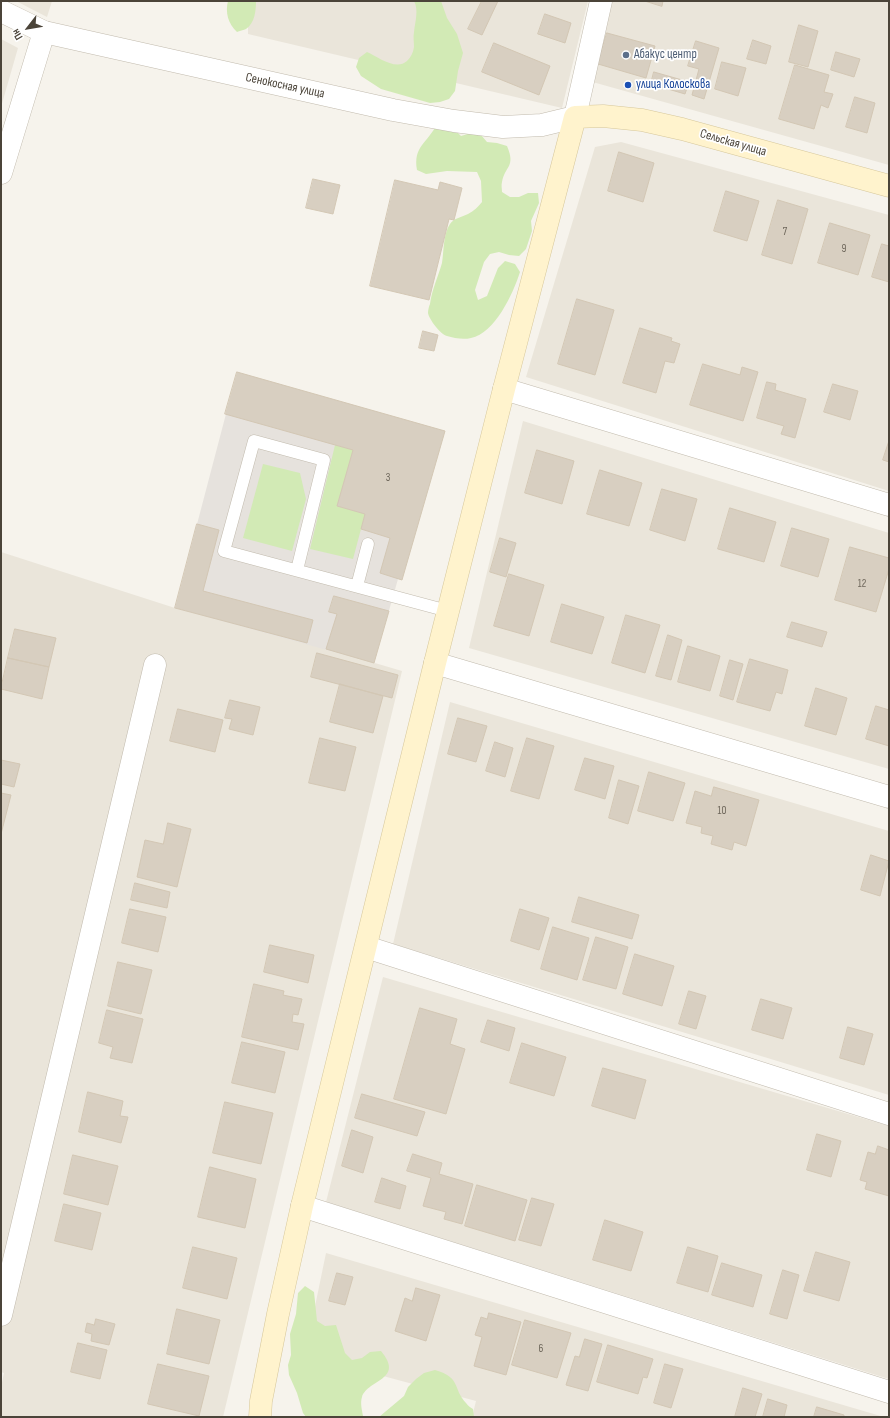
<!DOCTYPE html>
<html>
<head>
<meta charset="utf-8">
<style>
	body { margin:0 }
	#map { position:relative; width:890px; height:1418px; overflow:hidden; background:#f6f3ec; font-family:"Sofia Sans Condensed",sans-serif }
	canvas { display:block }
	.frame { position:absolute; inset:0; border:2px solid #4b4439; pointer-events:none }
	.north { position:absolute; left:8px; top:8px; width:40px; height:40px; -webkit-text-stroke:3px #fff; paint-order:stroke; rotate:239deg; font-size:11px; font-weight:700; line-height:16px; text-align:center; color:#4b4439 }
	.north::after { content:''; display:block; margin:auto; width:14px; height:18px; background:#4b4439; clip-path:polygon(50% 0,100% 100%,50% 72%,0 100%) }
</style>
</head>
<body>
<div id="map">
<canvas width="890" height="1418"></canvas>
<div class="frame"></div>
<div class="north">Пн</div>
</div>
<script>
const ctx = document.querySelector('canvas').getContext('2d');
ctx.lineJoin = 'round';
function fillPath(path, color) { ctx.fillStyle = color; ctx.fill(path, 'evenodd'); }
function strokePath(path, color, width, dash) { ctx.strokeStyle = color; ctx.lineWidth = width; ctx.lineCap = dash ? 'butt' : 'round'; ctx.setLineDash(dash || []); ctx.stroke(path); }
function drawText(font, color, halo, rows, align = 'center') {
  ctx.font = font + ' "Sofia Sans Condensed",sans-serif'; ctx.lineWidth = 3.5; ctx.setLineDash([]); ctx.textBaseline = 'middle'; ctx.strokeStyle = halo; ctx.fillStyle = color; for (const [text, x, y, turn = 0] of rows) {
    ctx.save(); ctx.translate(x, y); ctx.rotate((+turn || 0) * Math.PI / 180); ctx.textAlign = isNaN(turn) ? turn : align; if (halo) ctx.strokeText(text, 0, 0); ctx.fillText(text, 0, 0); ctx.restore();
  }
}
const residential = new Path2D(`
	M16 1H52L47 17Z
	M248 1H588L562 108 248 34Z
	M610 1H889V165L589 81Z
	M1 39 18 48 1 107Z
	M621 142 889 215V491L526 377 595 147Z
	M523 421 889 533V769L469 648Z
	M1 552 175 608 307 643 402 671 223 1417H5L1 1416V1387L4 1373 1 1372Z
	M450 702 889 831V1095L393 944Z
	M383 977 889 1126V1379L326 1202Z
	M326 1253 884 1417H472L476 1401 305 1355Z`);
const industrial = new Path2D(`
	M237 372 445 431 402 580 398 579 374 663 175 608Z`);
const green = new Path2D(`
	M228 1H256C256 10 255 23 246 29 244 30 239 31 237 32 228 24 225 12 228 1Z
	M414 1H441L447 18 457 34 463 53 458 71 455 91 449 99 440 102 430 103 381 89 361 76 356 67 359 58 367 52C378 57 396 71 407 61 411 57 413 53 414 47 414 42 413 37 414 32 415 22 419 10 414 1Z
	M437 124 454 129 461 136 471 133 481 135 487 142 497 143 507 146C516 167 505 166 502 182 501 185 502 189 502 192L510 197H519L528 193H538L539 203 531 221 532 231 526 249 519 256 509 255 499 252 490 254 484 262 475 290 478 300 487 296 498 268 505 261 515 264 520 272C513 294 495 333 471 338 463 340 454 338 447 336 440 334 429 319 428 313 428 310 429 306 430 304 432 289 438 277 442 263 444 251 443 234 450 224 454 218 462 217 468 214 474 211 478 207 482 202L481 181 477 172 447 171 426 174 417 170C413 146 427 144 437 124Z
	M335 445 353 450 337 506 365 514 353 559 310 549Z
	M263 464 300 473 306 499 292 551 243 538Z
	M305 1286 314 1292 317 1321 325 1326 336 1325 345 1353 352 1360 362 1358 370 1352 381 1351C405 1380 368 1379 362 1397 360 1403 362 1410 363 1416L366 1417H306L303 1413 297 1393 289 1375 288 1365 291 1355 290 1334 296 1314 298 1293Z
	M435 1370C462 1378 452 1388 466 1403 468 1406 471 1408 473 1409L474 1417H379L404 1396 408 1387 416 1379 424 1373Z`);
const building = new Path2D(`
	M482 1H498L482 35 468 29Z
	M645 1H663L662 6Z
	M545 14 571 23 565 43 538 34Z
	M799 25 818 31 808 67 789 62Z
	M607 33 655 46 646 78 598 64Z
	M753 40 771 46 766 64 747 59Z
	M696 41 719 48 704 99 692 95 699 69 688 66Z
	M494 43 550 66 539 95 482 72Z
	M836 52 860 59 854 77 831 70Z
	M722 62 746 68 738 96 715 89Z
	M795 65 829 75 824 92 833 94 828 108 821 105 814 129 779 119Z
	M654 72 689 82 685 94 651 84Z
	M855 97 875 103 867 133 846 127Z
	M619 152 654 163 643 202 608 191Z
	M313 179 340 185 333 214 306 208Z
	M395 180 438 190 440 182 462 188 454 220 449 219 429 300 370 286Z
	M726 191 759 201 747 241 714 231Z
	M778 200 808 209 792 264 762 255Z
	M830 223 870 235 858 275 818 263Z
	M882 244 889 246V282L872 277Z
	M577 299 614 310 595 375 558 364Z
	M640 328 672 338 671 341 680 344 674 363 665 361 656 393 623 383Z
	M423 331 438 335 434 351 419 348Z
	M703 364 740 375 742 367 758 372 743 421 690 405Z
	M237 372 445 431 402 580 380 573 390 538 361 529 365 514 337 506 353 450 225 414Z
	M767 382 776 384 775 390 806 399 795 438 781 434 784 426 757 418Z
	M833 384 858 391 850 420 824 412Z
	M889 441V462L883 460Z
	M537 450 574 461 562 504 525 493Z
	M600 470 642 483 629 526 587 514Z
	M662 489 697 499 685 541 650 530Z
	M730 508 776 522 764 562 718 549Z
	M197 524 219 530 203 591 313 620 307 643 175 608Z
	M792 528 829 539 818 577 781 566Z
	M500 538 516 543 506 577 490 572Z
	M850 547 889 558V569L876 612 835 600Z
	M509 574 544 585 529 636 494 626Z
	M334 596 389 611 374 663 326 649 337 614 329 612Z
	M562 604 604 617 592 654 551 642Z
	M626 615 660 625 645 673 612 663Z
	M792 622 827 632 822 647 787 637Z
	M15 629 56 638 49 667 8 658Z
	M668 635 682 640 671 680 656 676Z
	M688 646 720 656 710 691 678 682Z
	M317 653 398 675 392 698 311 677Z
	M8 658 49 667 42 699 1 689Z
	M750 659 788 670 782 694 776 692 770 711 737 702Z
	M730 660 743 664 733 700 720 696Z
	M340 684 383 696 373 733 330 722Z
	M816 688 847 698 836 735 805 726Z
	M230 700 260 707 253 735 229 729 232 719 225 718Z
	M876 706 889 710V746L866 739Z
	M178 709 223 720 215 752 170 741Z
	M458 718 487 726 476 762 448 754Z
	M320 738 356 747 345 791 309 783Z
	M527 738 554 746 539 799 511 791Z
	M495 742 513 748 505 777 486 771Z
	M585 758 614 766 605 799 575 790Z
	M1 760 20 764 14 787 1 784Z
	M649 772 685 783 673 821 638 811Z
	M619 780 639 786 628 824 609 818Z
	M714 787 759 800 746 846 734 842 732 850 711 844 713 836 701 833 702 827 686 823 695 791 711 796Z
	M1 793 11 795 1 834Z
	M168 823 191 829 177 887 137 877 145 840 163 844Z
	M871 855 889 861 880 896 861 890Z
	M135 883 170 892 167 908 131 900Z
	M579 897 639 915 632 939 572 922Z
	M130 909 166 917 158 952 122 943Z
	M520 909 549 918 539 950 511 941Z
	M553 927 589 938 577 980 541 969Z
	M596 937 628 947 616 989 583 980Z
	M270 945 314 955 308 983 264 972Z
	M635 954 674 966 662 1006 623 994Z
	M118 962 152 970 141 1014 108 1006Z
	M254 984 284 991 283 995 302 999 298 1015 293 1014 292 1022 304 1024 298 1050 242 1037Z
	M689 991 706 996 696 1029 679 1024Z
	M761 999 792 1008 783 1039 752 1030Z
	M420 1008 457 1019 450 1044 465 1049 446 1114 394 1099Z
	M107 1010 143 1019 132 1063 110 1058 113 1047 99 1043Z
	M488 1020 515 1028 509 1051 481 1042Z
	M848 1027 873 1034 864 1065 840 1058Z
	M242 1042 285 1052 275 1093 232 1083Z
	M522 1043 566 1057 554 1096 510 1083Z
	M603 1068 646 1080 635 1119 592 1106Z
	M88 1092 123 1101 120 1116 128 1117 121 1143 79 1132Z
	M362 1094 425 1112 417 1136 355 1118Z
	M225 1102 273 1113 261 1164 213 1153Z
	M352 1130 373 1137 363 1173 342 1166Z
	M817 1134 841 1141 831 1177 807 1170Z
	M878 1146 889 1150V1196L865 1189 867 1182 860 1180 868 1152 875 1154Z
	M413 1154 442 1163 439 1174 473 1184 462 1224 444 1219 446 1212 423 1206 431 1178 407 1171Z
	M73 1155 118 1166 108 1205 64 1194Z
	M210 1167 256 1179 245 1228 198 1217Z
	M382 1178 406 1186 400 1209 375 1202Z
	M477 1185 527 1200 515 1241 465 1226Z
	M532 1198 554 1204 541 1246 519 1240Z
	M64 1204 101 1213 92 1250 55 1241Z
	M605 1220 643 1232 631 1271 593 1260Z
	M193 1247 237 1258 227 1299 183 1288Z
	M688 1247 718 1256 708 1292 677 1283Z
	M816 1252 850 1262 839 1301 804 1291Z
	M722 1263 762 1275 753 1307 712 1295Z
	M783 1270 799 1275 787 1319 770 1314Z
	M337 1273 353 1277 345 1305 329 1301Z
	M416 1288 440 1295 426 1341 395 1331 405 1298 412 1301Z
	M177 1309 220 1320 209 1364 167 1354Z
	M489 1313 521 1322 506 1375 474 1366 482 1337 475 1335 481 1317 487 1319Z
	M96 1319 115 1324 109 1345 91 1341 92 1334 85 1332 87 1323 94 1325Z
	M525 1320 571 1333 557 1378 512 1365Z
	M585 1339 602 1344 588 1391 566 1385 575 1356 579 1357Z
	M78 1343 107 1350 100 1379 71 1372Z
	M608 1345 653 1359 647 1378 643 1377 638 1394 597 1382Z
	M158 1364 209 1376 199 1416 148 1404Z
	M665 1364 683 1369 671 1408 654 1403Z
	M743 1388 762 1394 755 1417H735Z
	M768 1399 787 1405 784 1417H763Z
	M817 1407 844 1415V1417H814Z`);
const service = new Path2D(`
	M297 570 324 460 254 441 224 551 448 611
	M357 586 368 544`);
const minor = new Path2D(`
	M575 117 601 1
	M1 173 44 32
	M504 389 889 505
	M435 663 889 797
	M366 947 889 1114
	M302 1206 889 1392
	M1 1315 155 665`);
const tertiary = new Path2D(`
	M1 11 44 32 393 110 454 121 503 127 542 125 575 117`);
const secondary = new Path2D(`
	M260 1417 261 1401 278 1314 302 1206 435 663 504 389 575 117 603 116 642 120 682 129 889 186`);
const markers = [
	[626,55,4,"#5c6f8a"],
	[628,85,4,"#1a4fb4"]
];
const numberNames = [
	["7",785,232],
	["9",844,249],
	["3",388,478],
	["12",862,584],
	["10",722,811],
	["6",541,1349]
];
const serviceNames = [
	["Абакус центр",634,55]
];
const transitNames = [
	["улица Колоскова",636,85]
];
const streetNames = [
	["Сенокосная улица",285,86,12],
	["Сельская улица",733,143,16]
];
fillPath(residential, '#eae5da');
fillPath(industrial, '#e6e2dd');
fillPath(green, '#d2eab5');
fillPath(building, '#d8cfc1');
strokePath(building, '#d3c7b4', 1);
strokePath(service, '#c2bbae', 13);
strokePath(minor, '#c2bbae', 23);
strokePath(tertiary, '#c2bbae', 23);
strokePath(secondary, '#d6c79b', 23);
strokePath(service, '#fff', 12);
strokePath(minor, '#fff', 22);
strokePath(tertiary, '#fff', 22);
strokePath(secondary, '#fff3cd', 22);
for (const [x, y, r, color] of markers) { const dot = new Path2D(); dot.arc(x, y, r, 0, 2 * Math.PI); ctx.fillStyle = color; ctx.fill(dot); strokePath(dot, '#fff', 1.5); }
drawText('11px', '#6e675b', null, numberNames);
drawText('13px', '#4e5e75', '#fff', serviceNames, 'left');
drawText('13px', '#164399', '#fff', transitNames, 'left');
drawText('13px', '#4b4439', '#fff', streetNames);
</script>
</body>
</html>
